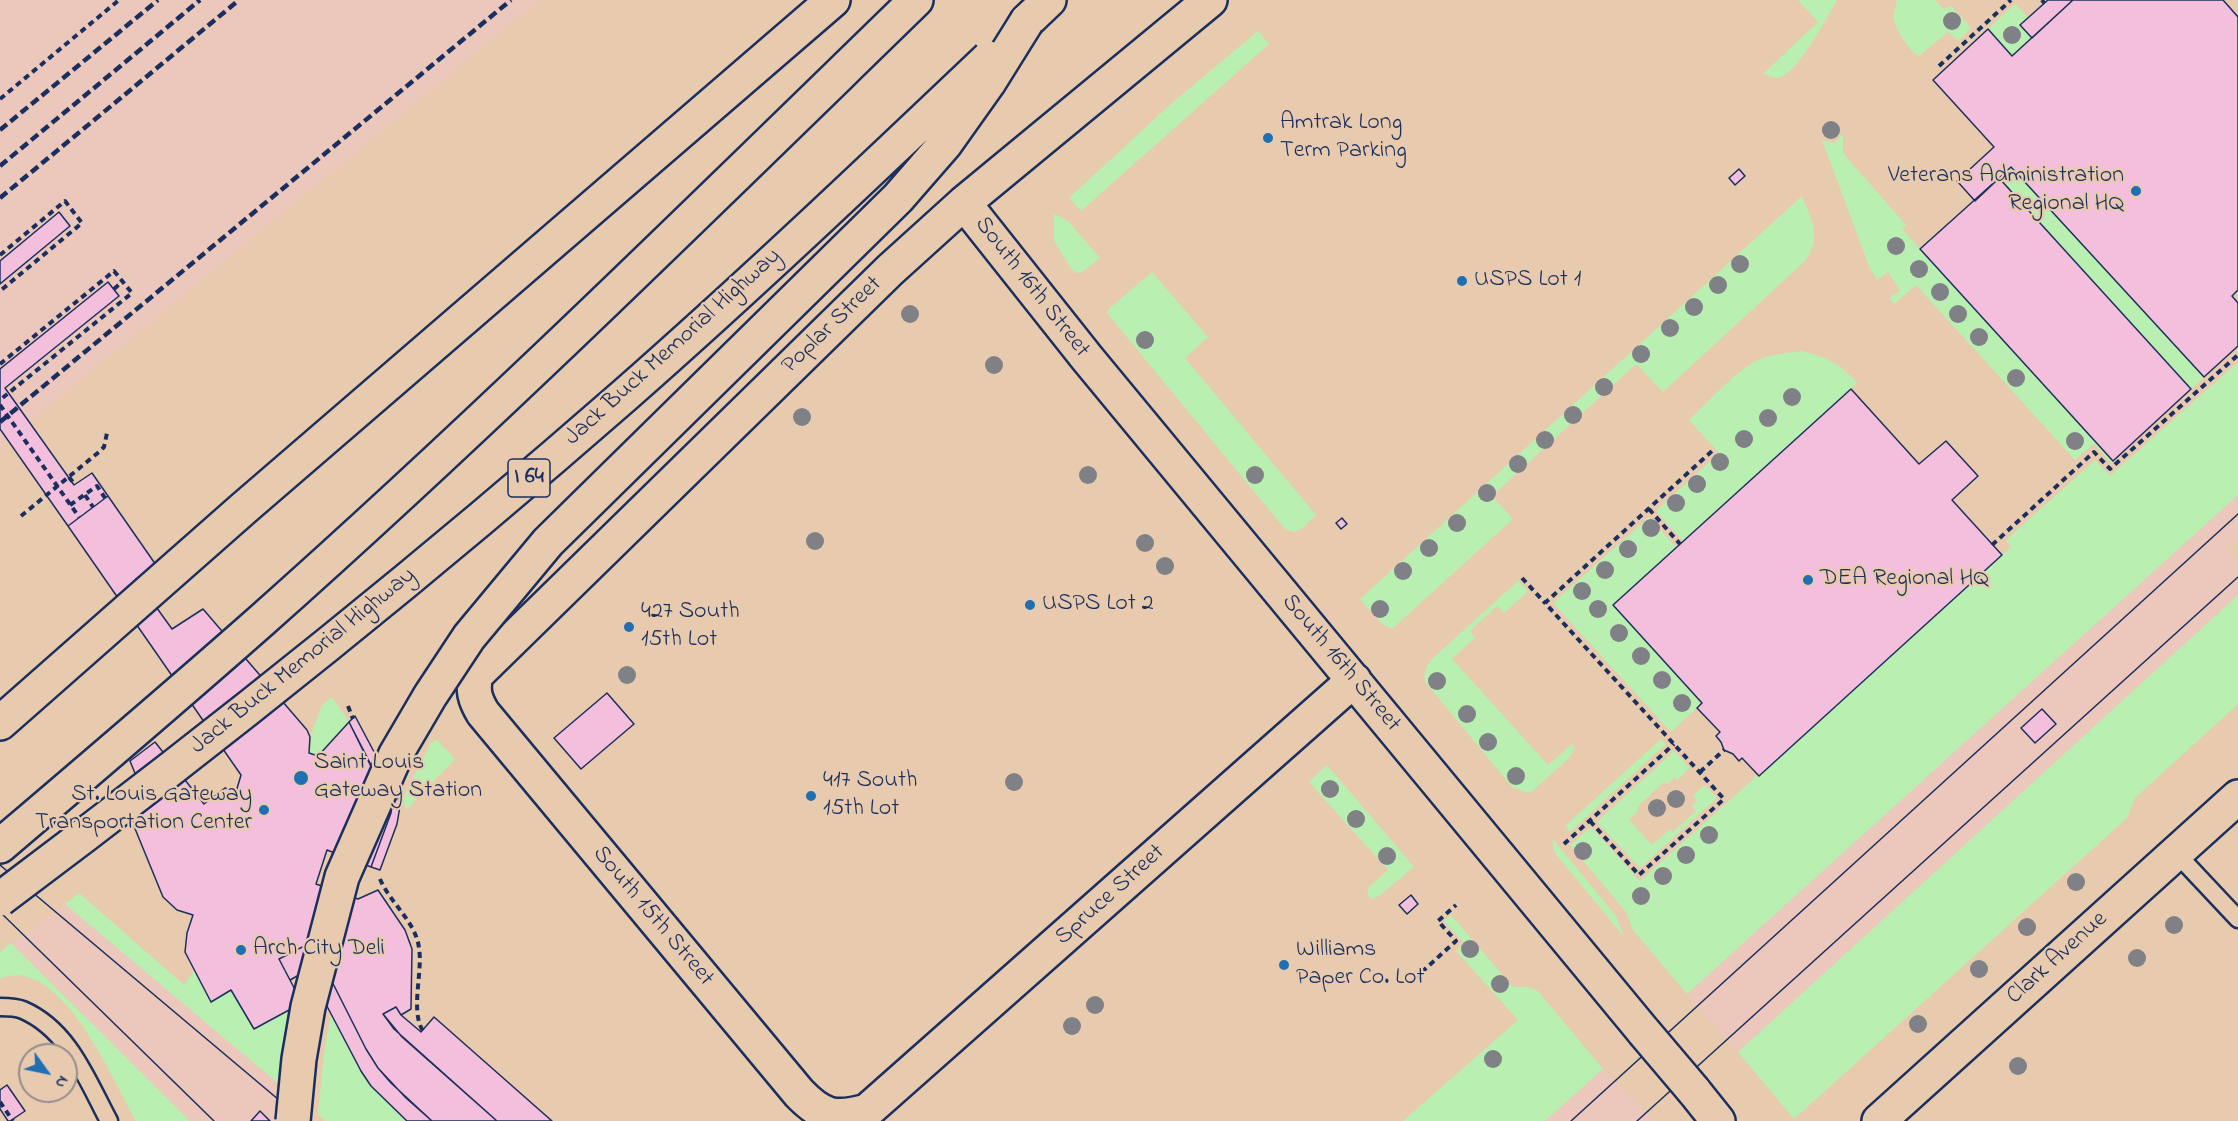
<!DOCTYPE html>
<html>
<head>
<meta charset="utf-8">
<style>
	body { margin:0 }
	#map { position:relative; width:2238px; height:1121px; overflow:hidden; background:#e8cbaf; font-family:"Indie Flower",sans-serif }
	canvas { display:block }
	.north { position:absolute; left:18px; top:1043px; width:60px; height:60px; box-sizing:border-box; background:#e8cbaf; border:2px solid #968d8f; border-radius:50%; rotate:123deg; font-size:16px; font-weight:700; line-height:24px; text-align:center; color:#1b2f5e }
	.north::after { content:''; display:block; margin:auto; width:21px; height:27px; background:#1f6fb2; clip-path:polygon(50% 0,100% 100%,50% 72%,0 100%) }
</style>
</head>
<body>
<div id="map">
<canvas width="2238" height="1121"></canvas>
<div class="north">N</div>
</div>
<script>
const ctx = document.querySelector('canvas').getContext('2d');
ctx.lineJoin = 'round';
function fillPath(path, color) { ctx.fillStyle = color; ctx.fill(path, 'evenodd'); }
function strokePath(path, color, width, dash) { ctx.strokeStyle = color; ctx.lineWidth = width; ctx.lineCap = dash ? 'butt' : 'round'; ctx.setLineDash(dash || []); ctx.stroke(path); }
function drawText(font, color, halo, rows, align = 'center') {
  ctx.font = font + ' "Indie Flower",sans-serif'; ctx.lineWidth = 4.5; ctx.setLineDash([]); ctx.textBaseline = 'middle'; ctx.strokeStyle = halo; ctx.fillStyle = color; for (const [text, x, y, turn = 0] of rows) {
    ctx.save(); ctx.translate(x, y); ctx.rotate((+turn || 0) * Math.PI / 180); ctx.textAlign = isNaN(turn) ? turn : align; if (halo) ctx.strokeText(text, 0, 0); ctx.fillText(text, 0, 0); ctx.restore();
  }
}
const built = new Path2D(`
	M0 0H535V4L0 447Z
	M2238 495V539L2227 549 2238 561V595L1738 1052 1687 994Z
	M65 904 281 1086 277 1121H190L11 943Z
	M1603 1069 1655 1121H1545Z`);
const green = new Path2D(`
	M1798 0H1837C1827 17 1797 76 1777 78 1773 78 1767 75 1763 74L1818 22Z
	M1897 0H1935L1944 9 1951 6 1971 28 1958 41 1948 32 1919 56C1910 52 1896 30 1894 20 1893 14 1896 6 1897 0Z
	M2015 4 2028 17 2020 25 2032 38 2012 56 1988 29Z
	M1258 31 1269 44 1081 211 1069 198 1172 103Z
	M1843 134V151L1847 158 1906 225 1902 229 2113 461 2111 463 2094 444 2075 460 1916 285 1894 304 1889 298 1900 291 1888 272 1877 280 1869 266 1822 140 1834 143Z
	M2011 167 2204 377 2191 389 1999 178Z
	M1802 196C1812 222 1822 237 1805 261L1663 392 1636 364 1492 496 1513 519 1392 629 1382 624 1360 599Z
	M1054 214 1068 221 1100 258 1082 272 1076 273 1071 269 1054 240Z
	M1152 272 1208 337 1185 358 1316 515 1300 530 1294 532 1285 529 1107 313 1110 308Z
	M1802 351C1825 357 1841 364 1857 383L1683 541 1656 511 1719 453 1689 420C1709 402 1732 374 1756 361 1770 354 1786 353 1802 351Z
	M2238 362V495L1687 994 1633 930 1626 912 1570 845 1591 827 1640 881 2011 547 2006 540 2095 460 2110 476Z
	M1649 517 1676 547 1613 605 1702 703 1671 732 1553 603Z
	M1518 581 1528 591 1504 613 1497 606 1470 631 1475 638 1452 659 1548 765 1572 744 1575 747 1569 758 1530 793 1513 788 1426 683C1422 674 1426 667 1432 659Z
	M2238 595V704L2135 798 2127 818 1794 1119 1738 1052Z
	M332 697 349 722 318 756 309 753 310 737 322 705Z
	M1661 739 1666 744 1570 832 1565 826Z
	M437 740 455 759 407 809 402 800 431 743Z
	M1674 751 1690 768 1677 780 1675 777 1667 784 1664 782 1637 807 1639 810 1629 820 1652 845 1670 829 1673 832 1696 811 1692 806 1697 801 1693 795 1705 785 1717 798 1640 868 1597 822Z
	M1327 765 1414 867 1379 896 1371 899 1367 893 1369 887 1388 870 1309 782Z
	M1552 838 1616 916 1624 937 1559 858 1554 851Z
	M79 893 184 985 194 971 211 1002 231 990 254 1029 291 1008 281 1086 65 904Z
	M1451 915 1513 987H1528L1538 991 1603 1069 1545 1121H1403L1518 1020 1456 951 1464 943 1444 921Z
	M11 943 190 1121H136C113 1080 73 985 23 976 16 974 7 977 0 978V952Z
	M331 1015 371 1086 407 1121H326L318 1114 325 1046Z`);
const building = new Path2D(`
	M2048 0H2073L2032 38 2020 25Z
	M2073 0H2223L2238 17V290L2232 296 2238 303V346L2204 377 2011 167 1975 201 1957 181 1994 147 1933 80 1988 29 2012 56Z
	M1739 169 1745 176 1735 185 1729 178Z
	M1999 178 2191 389 2113 461 1920 249Z
	M59 212 70 226 0 284V261Z
	M108 282 119 296 5 388 74 485 92 473 108 496 68 526 0 429V369Z
	M1851 389 1919 464 1946 441 1978 476 1952 500 2002 555 1759 776 1742 758 1739 761 1733 754 1724 750 1721 742 1716 736 1720 732 1697 708 1702 703 1613 605Z
	M108 496 156 565 136 579 172 629 203 609 307 730 310 737 309 753 318 756 349 722 389 800 391 813 371 867 327 850 316 884 358 899 378 890 405 930 412 949 411 1009 401 1015 396 1007 383 1014 402 1037 497 1121H432L406 1098 378 1068 366 1049 312 942 279 959 302 1003 254 1029 231 990 211 1002 185 952 187 933 193 915 177 910 163 897 129 814 148 805 130 761 155 742 204 804 225 788 236 792 241 775 68 526Z
	M1342 518 1347 524 1341 529 1336 523Z
	M607 693 634 724 581 769 554 738Z
	M2042 709 2056 724 2035 743 2021 728Z
	M355 716 398 797 400 806 397 824 380 870 371 867 391 813V807L349 722Z
	M1411 895 1418 904 1407 914 1399 905Z
	M312 942 366 1049 378 1068 391 1083 432 1121H407L371 1086 361 1071 308 970 290 980 279 959Z
	M396 1007 401 1015 421 1032 434 1017 552 1121H497L394 1029 383 1014Z
	M7 1085 25 1111 10 1121H8L0 1109V1090Z
	M260 1111 270 1121H251Z`);
const path = new Path2D(`
	M2042 0 2044 3
	M1939 66 2011 0
	M0 99 119 0
	M0 255 65 201 82 223 0 291
	M114 289 122 282
	M0 364 114 271 132 293 0 400
	M69 477 75 485
	M85 495 93 507
	M70 505 97 486 105 498
	M1649 509 1680 544
	M21 516 99 452 104 447 107 433
	M1992 545 2094 452 2110 469 2238 355
	M1522 578 1545 603
	M348 706 353 719
	M1700 772 1724 750
	M1590 821 1639 875 1724 799 1545 603 1712 451
	M1564 844 1674 744
	M380 879C390 903 416 922 419 948 423 972 410 1011 423 1031
	M1414 979 1456 941 1438 921 1456 905
	M0 1102 13 1121`);
const service = new Path2D(`
	M2176 853 2238 919
	M0 1007C7 1007 16 1007 23 1010 69 1030 87 1080 109 1121`);
const minor = new Path2D(`
	M1210 0 964 203 890 270 476 675C472 690 475 700 483 713L799 1093C822 1117 835 1120 867 1111L1354 680
	M964 203 1087 358 1644 1032
	M1694 1091 1718 1121`);
const tertiary = new Path2D(`
	M1879 1121 2238 797`);
const motorway = new Path2D(`
	M1027 21 1049 0
	M0 723 244 508 833 0
	M0 846C87 772 175 697 261 621 486 421 700 210 916 0`);
const tram = new Path2D(`
	M0 865 304 1121
	M0 912 214 1121
	M1571 1121 2238 514
	M1637 1121 2238 577`);
const rail = new Path2D(`
	M0 130 158 0
	M0 166 200 0
	M0 198 239 0
	M0 422 511 0`);
const pathBridge = new Path2D(`
	M0 405 79 517`);
const minorBridge = new Path2D(`
	M1644 1032 1694 1091`);
const motorwayBridge = new Path2D(`
	M0 899C214 739 424 571 625 395 749 286 869 172 989 58
	M293 1121 299 1059 308 1007 342 877 396 754 430 696 469 637 548 542 898 198 945 144 989 82 1027 21`);
const trees = [
	[1952,21],
	[2012,35],
	[1831,130],
	[1896,246],
	[1740,264],
	[1919,269],
	[1718,285],
	[1940,292],
	[1694,307],
	[910,314],
	[1958,314],
	[1670,328],
	[1979,337],
	[1145,340],
	[1641,354],
	[994,365],
	[2016,378],
	[1604,387],
	[1792,397],
	[1573,415],
	[802,417],
	[1768,418],
	[1744,439],
	[1545,440],
	[2075,441],
	[1720,462],
	[1518,464],
	[1088,475],
	[1255,475],
	[1697,484],
	[1487,493],
	[1676,503],
	[1457,523],
	[1651,528],
	[815,541],
	[1145,543],
	[1429,548],
	[1628,549],
	[1165,566],
	[1605,570],
	[1403,571],
	[1582,591],
	[1380,609],
	[1598,609],
	[1619,633],
	[1641,656],
	[627,675],
	[1662,680],
	[1437,681],
	[1682,703],
	[1467,714],
	[1488,742],
	[1516,776],
	[1014,782],
	[1330,789],
	[1676,799],
	[1657,808],
	[1356,819],
	[1709,835],
	[1583,851],
	[1686,855],
	[1387,856],
	[1663,876],
	[2076,882],
	[1641,896],
	[2174,925],
	[2027,927],
	[1470,949],
	[2137,958],
	[1979,969],
	[1500,984],
	[1095,1005],
	[1918,1024],
	[1072,1026],
	[1493,1059],
	[2018,1066]
];
const markers = [
	[1268,138,6,"#1f6fb2"],
	[2136,191,6,"#1f6fb2"],
	[1462,281,6,"#1f6fb2"],
	[1808,580,6,"#1f6fb2"],
	[1030,605,6,"#1f6fb2"],
	[629,627,6,"#1f6fb2"],
	[301,778,8,"#1f6fb2"],
	[811,796,6,"#1f6fb2"],
	[264,810,6,"#1f6fb2"],
	[241,950,6,"#1f6fb2"],
	[1284,965,6,"#1f6fb2"]
];
const shields = [
	[529,478,42]
];
const shieldNames = [
	["I 64",529,478]
];
const poiNames = [
	["Amtrak Long",1280,124],
	["Term Parking",1280,152],
	["Veterans Administration",2124,177,"right"],
	["Regional HQ",2124,205,"right"],
	["USPS Lot 1",1474,281],
	["DEA Regional HQ",1820,580],
	["USPS Lot 2",1042,605],
	["427 South",641,613],
	["15th Lot",641,641],
	["Saint Louis",314,764],
	["Gateway Station",314,792],
	["417 South",823,782],
	["15th Lot",823,810],
	["St. Louis Gateway",252,796,"right"],
	["Transportation Center",252,824,"right"],
	["Arch City Deli",253,950],
	["Williams",1296,951],
	["Paper Co. Lot",1296,979]
];
const streetNames = [
	["South 16th Street",1031,288,52],
	["Poplar Street",833,326,-44],
	["Jack Buck Memorial Highway",674,348,-42],
	["Jack Buck Memorial Highway",304,662,-39],
	["South 16th Street",1340,664,50],
	["Spruce Street",1111,896,-42],
	["South 15th Street",652,917,50],
	["Clark Avenue",2058,959,-42]
];
fillPath(built, '#ebc7bc');
fillPath(green, '#b9efb1');
fillPath(building, '#f3bfdc');
strokePath(building, '#1b2f5e', 1.5);
strokePath(service, '#1b2f5e', 21);
strokePath(minor, '#1b2f5e', 38);
strokePath(tertiary, '#1b2f5e', 38);
strokePath(motorway, '#1b2f5e', 38);
strokePath(path, '#1b2f5e', 4, [6, 4.5]);
strokePath(service, '#e8cbaf', 16);
strokePath(minor, '#e8cbaf', 33);
strokePath(tertiary, '#e8cbaf', 33);
strokePath(motorway, '#e8cbaf', 33);
strokePath(tram, '#1b2f5e', 1.5);
strokePath(rail, '#1b2f5e', 4.5, [9, 4.5]);
strokePath(minorBridge, '#1b2f5e', 38, []);
strokePath(motorwayBridge, '#1b2f5e', 38, []);
strokePath(pathBridge, '#1b2f5e', 4, [6, 4.5]);
strokePath(minorBridge, '#e8cbaf', 33);
strokePath(motorwayBridge, '#e8cbaf', 33);
ctx.fillStyle = '#808087';
for (const [x, y] of trees) { ctx.beginPath(); ctx.arc(x, y, 9, 0, 2 * Math.PI); ctx.fill(); }
for (const [x, y, r, color] of markers) { const dot = new Path2D(); dot.arc(x, y, r, 0, 2 * Math.PI); ctx.fillStyle = color; ctx.fill(dot); strokePath(dot, '#e8cbaf', 2); }
for (const [x, y, w] of shields) { const box = new Path2D(); box.roundRect(x - w / 2, y - 19, w, 38, 4.5); ctx.fillStyle = '#e8cbaf'; ctx.fill(box); strokePath(box, '#1b2f5e', 1.5); }
drawText('bold 22px', '#1b2f5e', null, shieldNames);
drawText('24px', '#1b2f5e', '#e8cbaf', poiNames, 'left');
drawText('24px', '#1b2f5e', '#e8cbaf', streetNames);
</script>
</body>
</html>
